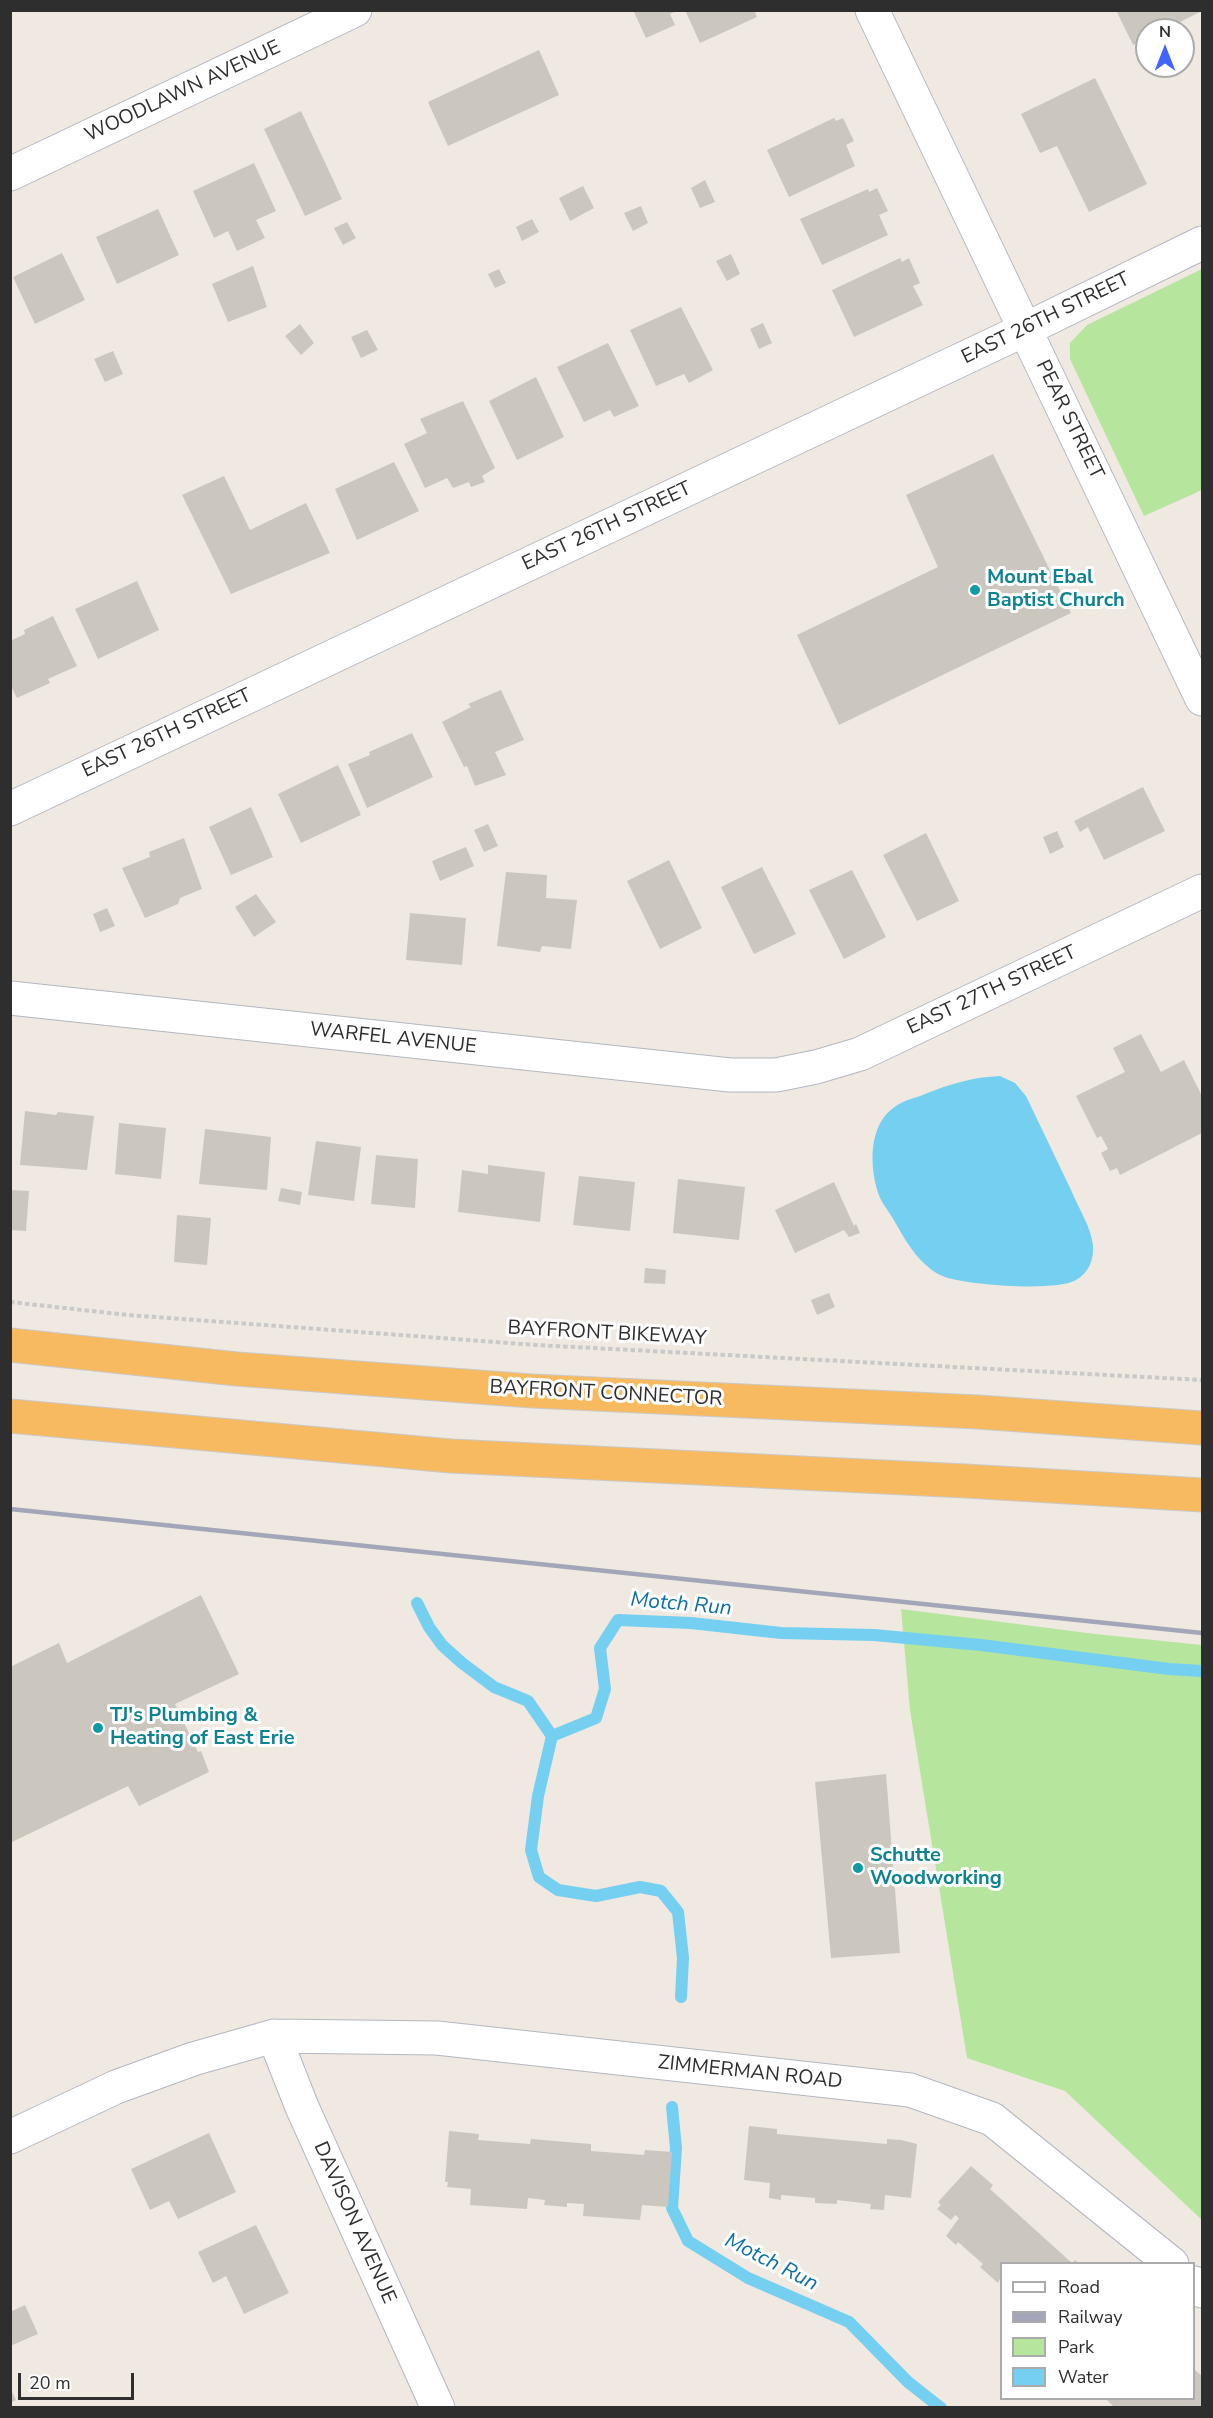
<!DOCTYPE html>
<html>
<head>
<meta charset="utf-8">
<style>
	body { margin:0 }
	#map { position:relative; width:1213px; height:2418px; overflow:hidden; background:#efe9e1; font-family:"Nunito Sans",sans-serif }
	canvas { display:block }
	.frame { position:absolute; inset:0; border:12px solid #2e2e2e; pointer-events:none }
	.legend { position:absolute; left:1000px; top:2262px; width:195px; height:138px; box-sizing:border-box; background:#fff; border:2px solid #ababab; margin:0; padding:8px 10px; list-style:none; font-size:18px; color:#2e2e2e }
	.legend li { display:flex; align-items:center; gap:12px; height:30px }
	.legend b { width:30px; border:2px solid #ababab }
	.north { position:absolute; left:1135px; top:18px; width:60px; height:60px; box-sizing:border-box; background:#fff; border:2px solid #ababab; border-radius:50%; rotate:0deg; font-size:16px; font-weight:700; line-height:24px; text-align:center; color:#2e2e2e }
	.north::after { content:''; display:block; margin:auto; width:21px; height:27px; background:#4264fb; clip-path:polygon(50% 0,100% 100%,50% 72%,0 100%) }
	.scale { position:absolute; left:18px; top:2373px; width:116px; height:27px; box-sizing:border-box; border:3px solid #2e2e2e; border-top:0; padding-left:8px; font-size:18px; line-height:21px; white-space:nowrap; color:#2e2e2e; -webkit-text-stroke:4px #fff; paint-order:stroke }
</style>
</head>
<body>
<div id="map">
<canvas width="1213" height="2418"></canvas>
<div class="frame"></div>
<ul class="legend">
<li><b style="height:8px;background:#fff"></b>Road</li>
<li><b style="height:8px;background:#a3a6b8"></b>Railway</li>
<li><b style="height:16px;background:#b6e59e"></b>Park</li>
<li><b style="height:16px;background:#75cff0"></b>Water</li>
</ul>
<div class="north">N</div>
<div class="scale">20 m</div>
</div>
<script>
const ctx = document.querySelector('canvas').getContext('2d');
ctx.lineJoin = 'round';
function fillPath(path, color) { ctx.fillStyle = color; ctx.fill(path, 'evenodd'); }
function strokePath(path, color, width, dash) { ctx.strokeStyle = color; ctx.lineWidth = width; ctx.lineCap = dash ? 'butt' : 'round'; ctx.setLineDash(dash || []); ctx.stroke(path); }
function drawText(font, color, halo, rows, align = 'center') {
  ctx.font = font + ' "Nunito Sans",sans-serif'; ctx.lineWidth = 6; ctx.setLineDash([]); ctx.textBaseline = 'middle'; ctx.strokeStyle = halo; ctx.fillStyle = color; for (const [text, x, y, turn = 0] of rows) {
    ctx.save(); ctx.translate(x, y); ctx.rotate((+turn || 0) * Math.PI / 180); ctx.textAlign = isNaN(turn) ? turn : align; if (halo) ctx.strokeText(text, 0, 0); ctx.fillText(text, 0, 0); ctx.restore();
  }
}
const green = new Path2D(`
	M1202 269V490L1144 516 1070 359V343L1087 325Z
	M901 1609 1095 1634 1202 1645V2220L1065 2091 967 2058 910 1710Z`);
const water = new Path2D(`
	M1000 1076 1015 1083 1026 1096C1041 1127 1056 1159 1071 1190 1078 1207 1091 1227 1093 1245 1094 1259 1089 1273 1076 1280 1056 1292 968 1285 945 1277 939 1275 931 1270 926 1265 911 1252 902 1234 892 1217 888 1211 883 1204 880 1198 869 1170 867 1124 896 1106 904 1100 916 1098 925 1094 950 1084 973 1077 1000 1076Z`);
const stream = new Path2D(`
	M417 1603 429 1627 442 1645 462 1663 494 1687 528 1701 552 1736
	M552 1736 596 1718 605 1689 600 1648 618 1620 691 1623 781 1633 874 1635 981 1645 1169 1669 1202 1671
	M552 1736 538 1796 531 1850 539 1877 558 1890 596 1896 640 1887 661 1891 678 1912 683 1958 681 1997
	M672 2107 676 2148 672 2208 688 2241 748 2278 849 2322 908 2382 941 2408`);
const building = new Path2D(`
	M633 10H679L670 14 675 25 646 38Z
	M685 10H754L757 17 700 43Z
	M1116 10H1202V11L1164 30H1147V38L1133 45Z
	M539 50 559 95 448 146 428 102Z
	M1095 78 1147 184 1089 212 1057 146 1040 153 1021 114Z
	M301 111 342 199 305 216 264 129Z
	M834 118 836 121 843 118 854 141 846 145 855 166 789 197 767 150Z
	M254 163 276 211 256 220 265 238 237 251 228 231 214 238 193 191Z
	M705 180 715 202 700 208 691 188Z
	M583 186 594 208 570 221 559 198Z
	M877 188 888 211 879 215 888 235 822 265 800 219 868 189 869 192Z
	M641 206 648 223 633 231 624 213Z
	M158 209 179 255 117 284 96 237Z
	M532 219 539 232 522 241 516 227Z
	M347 222 356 238 343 245 334 228Z
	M62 253 85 300 35 324 13 277Z
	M731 254 740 274 727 281 716 261Z
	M900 258 902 262 909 258 920 283 913 286 923 305 854 337 832 290Z
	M253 266 267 307 228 322 212 284Z
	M499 269 506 283 495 288 488 274Z
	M681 307 713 370 689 383 684 374 656 386 630 330Z
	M763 323 772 343 759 349 750 329Z
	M300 324 314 343 301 355 285 336Z
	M367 330 378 350 361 358 351 337Z
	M608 343 639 406 614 417 610 410 584 422 557 367Z
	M113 351 123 374 105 382 94 359Z
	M536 377 564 437 517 460 489 401Z
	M463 401 495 468 482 476 485 482 471 487 469 482 453 488 447 478 425 488 404 444 427 433 420 419Z
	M993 454 1071 613 839 725 797 635 938 567 906 495Z
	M394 462 419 511 357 540 335 489Z
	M224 476 250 530 306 503 330 553 231 594 182 495Z
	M137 581 159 630 98 659 75 609Z
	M53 616 77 666 48 679 50 683 17 698 10 684V641L25 634 24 630Z
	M501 690 524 740 495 752 506 775 475 786 467 766 464 767 442 722 471 707 468 704Z
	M412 733 433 777 367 808 348 764 370 755 369 752Z
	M338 765 361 815 301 843 278 794Z
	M1143 787 1165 831 1104 860 1088 827 1080 832 1074 821Z
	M251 807 273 857 231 875 209 827Z
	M488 824 498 846 484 852 474 830Z
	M1057 831 1064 847 1050 854 1043 837Z
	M926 833 959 901 917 921 883 855Z
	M184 838 202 889 180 898 178 904 145 918 122 868 150 857 149 852Z
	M466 847 474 866 440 881 432 861Z
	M669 860 702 928 660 949 627 881Z
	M762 867 796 934 754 954 721 887Z
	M852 870 886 937 844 959 809 890Z
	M506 872 547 875 546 898 577 900 571 949 542 946 540 952 497 946Z
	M256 894 276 922 254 937 235 907Z
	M107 908 115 926 100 932 93 914Z
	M410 913 466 918 462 965 406 960Z
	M1141 1034 1161 1072 1184 1060 1202 1096V1133L1120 1175 1117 1168 1110 1171 1101 1153 1108 1149 1101 1136 1097 1138 1076 1096 1125 1072 1113 1048Z
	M25 1111 56 1115 58 1112 94 1116 87 1170 20 1165Z
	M119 1123 166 1128 161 1179 115 1174Z
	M205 1129 271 1137 267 1190 199 1184Z
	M316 1141 361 1147 354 1201 308 1195Z
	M376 1155 418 1159 415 1208 371 1204Z
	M488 1165 545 1172 540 1222 458 1212 462 1170 488 1174Z
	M579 1176 635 1182 630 1231 573 1225Z
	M678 1179 745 1187 739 1240 673 1233Z
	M834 1182 854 1226 856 1224 860 1233 849 1237 844 1230 795 1253 775 1210Z
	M281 1188 302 1192 300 1205 278 1201Z
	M10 1190 29 1191 26 1231 10 1230Z
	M177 1215 211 1218 207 1265 174 1262Z
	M645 1268 666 1270 665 1284 644 1283Z
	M829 1293 835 1307 817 1315 811 1300Z
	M201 1595 239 1674 175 1704 198 1752 201 1751 209 1772 139 1806 128 1786 10 1843V1667L59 1643 67 1663Z
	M886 1774 900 1953 831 1958 815 1782Z
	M749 2126 777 2129V2134L887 2144V2139L901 2140 917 2144 911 2198 885 2195 884 2210 870 2209 871 2204 837 2200V2204L815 2203V2198L781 2195V2200L769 2198 770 2183 744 2180Z
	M449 2131 479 2134 478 2140 530 2144 531 2139 591 2144V2151L644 2155 645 2150 672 2152 668 2207 642 2205 640 2220 583 2216 584 2204 567 2203V2207L544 2205 545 2200 528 2198 527 2209 470 2205 471 2189 447 2187 448 2182H445Z
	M209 2133 236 2192 178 2219 169 2201 150 2210 131 2169Z
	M971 2166 993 2185 990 2189 1072 2263 1075 2260 1080 2264H1002V2281L1000 2279 998 2283 980 2267 983 2264 958 2242 956 2245 946 2236 959 2218 955 2215 951 2220 937 2209 941 2205 938 2202Z
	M256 2225 289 2293 244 2314 226 2276 213 2283 198 2252Z
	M25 2305 38 2334 10 2346V2312Z
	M1194 2369 1202 2376V2408H1115L1105 2398H1194Z
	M10 2388 16 2400 10 2403Z`);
const path = new Path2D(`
	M10 1302 128 1315 536 1345 1202 1380`);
const minor = new Path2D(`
	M872 10 1202 699
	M10 174 355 10
	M10 809 1026 329 1202 243
	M10 998 730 1075H776L816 1067 860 1054 1202 891`);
const tertiary = new Path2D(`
	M274 2036 302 2107 438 2408
	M10 2137 116 2087 193 2059 274 2036 437 2038 910 2090 992 2119 1172 2264
	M1194 2283 1202 2291`);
const trunk = new Path2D(`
	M10 1345 237 1369 532 1391 978 1412 1202 1428
	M10 1416 451 1456 966 1481 1202 1495`);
const rail = new Path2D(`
	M10 1509 1202 1633`);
const markers = [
	[975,590,6,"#0f9aa8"],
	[98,1728,6,"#0f9aa8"],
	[858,1868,6,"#0f9aa8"]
];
const streetNames = [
	["WOODLAWN AVENUE",183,92,-25],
	["EAST 26TH STREET",1046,319,-26],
	["PEAR STREET",1069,420,64],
	["EAST 26TH STREET",607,527,-25],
	["EAST 26TH STREET",167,734,-25],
	["EAST 27TH STREET",992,991,-25],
	["WARFEL AVENUE",393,1039,6],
	["BAYFRONT BIKEWAY",607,1334,3],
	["BAYFRONT CONNECTOR",606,1394,3],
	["ZIMMERMAN ROAD",750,2073,6],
	["DAVISON AVENUE",354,2223,66]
];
const cultureNames = [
	["Mount Ebal",987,578],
	["Baptist Church",987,601],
	["TJ's Plumbing &",110,1716],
	["Heating of East Erie",110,1739],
	["Schutte",870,1856],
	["Woodworking",870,1879]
];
const waterNames = [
	["Motch Run",681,1605,5],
	["Motch Run",771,2263,27]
];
fillPath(green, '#b6e59e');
fillPath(water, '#75cff0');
strokePath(stream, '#75cff0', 12);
fillPath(building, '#cbc7bf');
strokePath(minor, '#b4b7c1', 35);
strokePath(tertiary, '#b4b7c1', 35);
strokePath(trunk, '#c9c9c9', 35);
strokePath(path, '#c9c9c9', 4, [4.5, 3]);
strokePath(minor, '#fff', 33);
strokePath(tertiary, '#fff', 33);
strokePath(trunk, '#f8ba60', 33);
strokePath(rail, '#a3a6b8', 4.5);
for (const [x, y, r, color] of markers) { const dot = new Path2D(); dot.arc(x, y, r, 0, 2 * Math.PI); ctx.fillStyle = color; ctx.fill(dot); strokePath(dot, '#fff', 2); }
drawText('20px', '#2e2e2e', '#fff', streetNames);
drawText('bold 20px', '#0d838f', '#fff', cultureNames, 'left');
drawText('italic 21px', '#0d6fa3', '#fff', waterNames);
</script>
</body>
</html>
